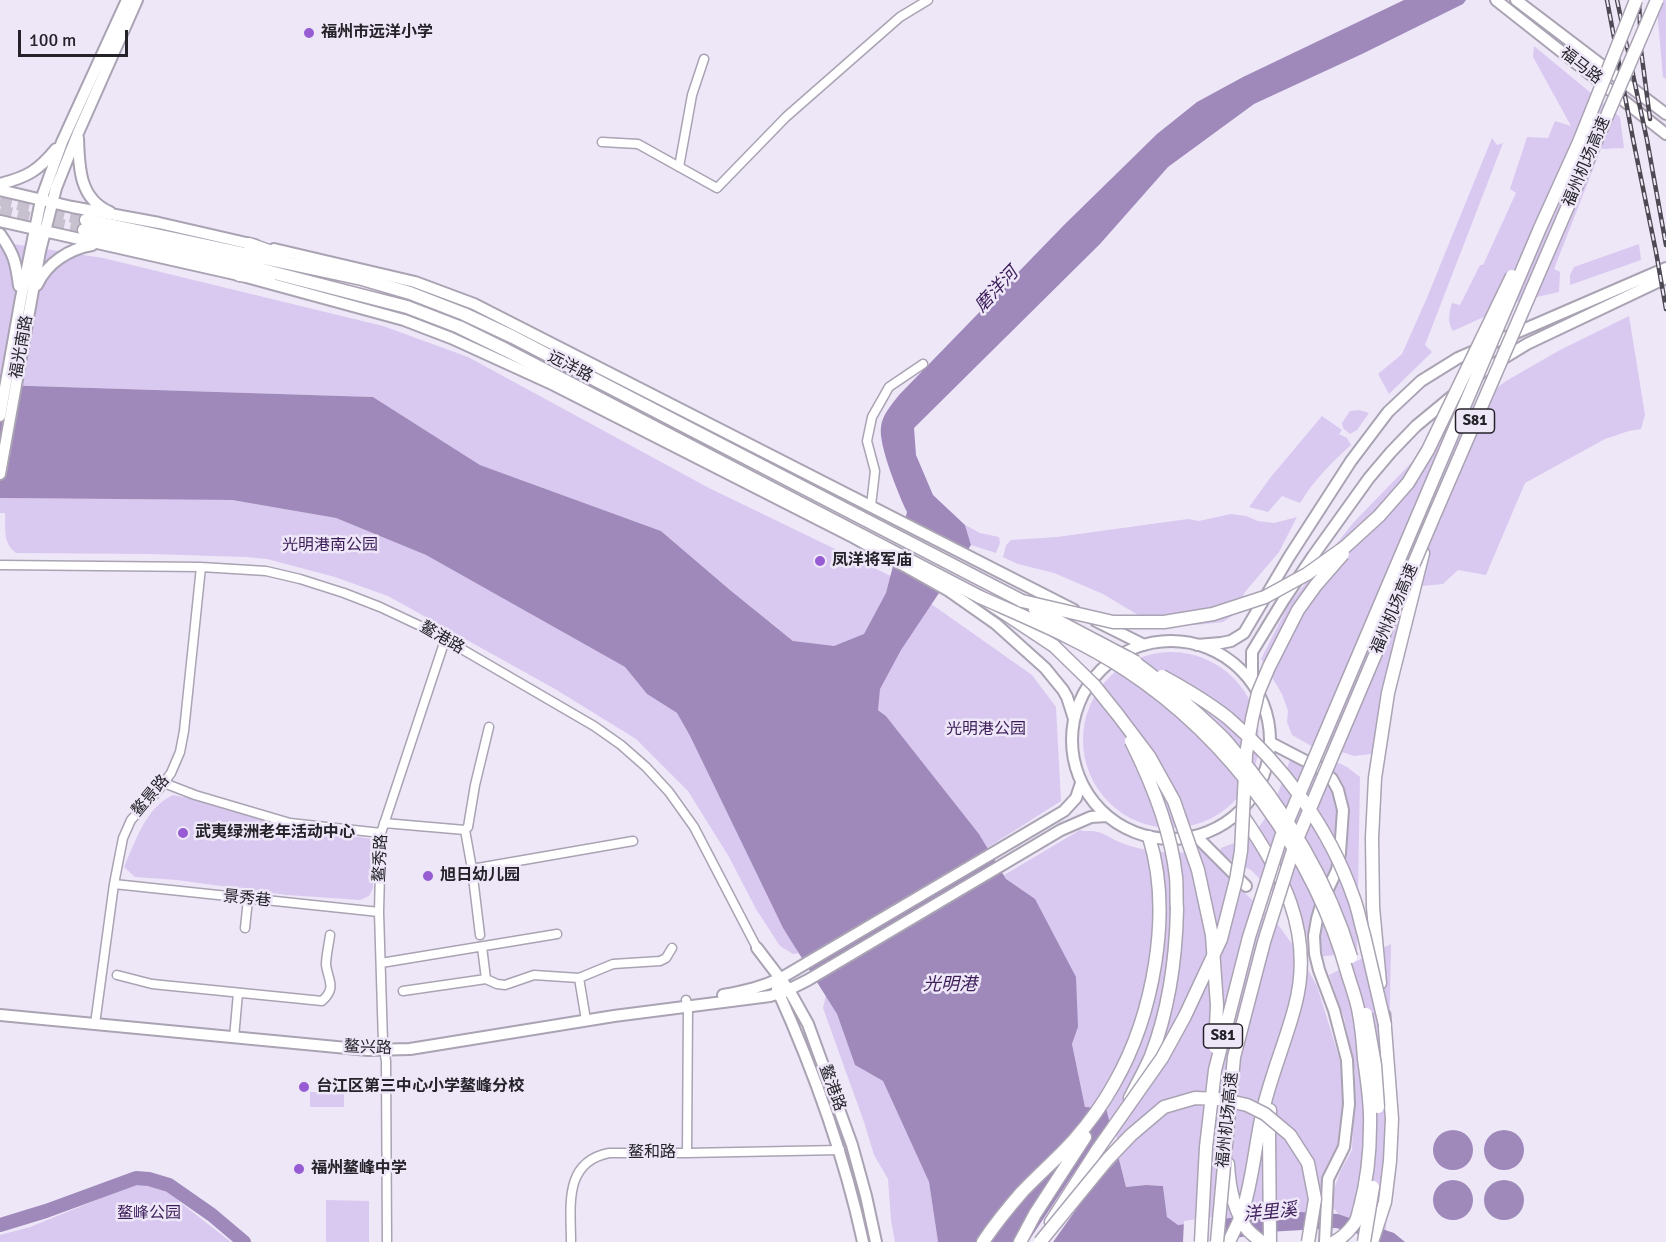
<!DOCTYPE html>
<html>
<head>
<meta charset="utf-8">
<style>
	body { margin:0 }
	#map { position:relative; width:1666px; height:1242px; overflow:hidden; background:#eee7f8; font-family:Signika,sans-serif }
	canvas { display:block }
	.scale { position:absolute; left:18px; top:30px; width:110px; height:27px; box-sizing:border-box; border:3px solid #252329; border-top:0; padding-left:8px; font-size:18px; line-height:21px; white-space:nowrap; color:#252329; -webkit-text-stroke:4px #eee7f8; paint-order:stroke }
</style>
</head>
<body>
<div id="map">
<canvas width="1666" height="1242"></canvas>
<div class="scale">100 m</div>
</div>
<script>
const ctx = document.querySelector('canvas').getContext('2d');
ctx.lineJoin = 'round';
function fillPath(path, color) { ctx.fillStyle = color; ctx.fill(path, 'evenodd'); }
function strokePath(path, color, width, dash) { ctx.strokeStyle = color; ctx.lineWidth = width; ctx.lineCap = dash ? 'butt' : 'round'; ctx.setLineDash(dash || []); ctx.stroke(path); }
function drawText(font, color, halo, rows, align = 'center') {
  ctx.font = font + ' Signika,"Noto Sans SC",sans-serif'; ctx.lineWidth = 5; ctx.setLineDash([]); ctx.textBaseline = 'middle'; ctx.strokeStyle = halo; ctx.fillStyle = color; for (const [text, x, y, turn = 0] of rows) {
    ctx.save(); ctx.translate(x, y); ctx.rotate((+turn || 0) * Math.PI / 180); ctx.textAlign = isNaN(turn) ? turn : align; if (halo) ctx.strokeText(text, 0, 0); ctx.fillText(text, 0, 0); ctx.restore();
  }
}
const green = new Path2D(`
	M1661 0H1666V79L1663 77 1657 9Z
	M1534 46 1620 117 1624 148 1601 149 1554 269 1560 272 1559 292 1519 301 1453 331C1447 322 1449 313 1452 303L1460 305 1480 265H1483L1516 193 1510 189 1527 137 1548 138 1555 121 1571 126 1533 57Z
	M1492 138 1497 145 1503 143 1425 345 1432 352 1389 394 1378 374 1402 354 1426 300Z
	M0 242 103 258 383 326 468 357 709 488 893 577 1032 675 1056 707 1061 801 987 848 979 834 886 716 730 590 661 531 480 465 373 397 0 385Z
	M1639 244 1641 260 1570 285V275L1574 267Z
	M1629 316 1645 415 1641 429 1629 431 1605 439 1525 483 1486 575 1458 570 1443 584 1422 586 1397 674 1381 753 1354 756 1345 753 1313 747 1292 735 1287 722 1288 711 1282 694 1261 659 1289 604 1353 523 1449 424 1506 381 1560 350Z
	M1359 410 1369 413 1357 430 1350 434 1343 428 1342 423 1350 411Z
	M1322 416 1342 430 1339 434 1347 438 1351 445C1331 463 1314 480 1300 503L1282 496 1268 512 1249 507 1270 478Z
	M0 498 232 500 336 518 426 555 625 667 647 694 677 713 690 736 783 928 800 953 793 954 780 946 756 909 729 857 688 791 636 739 555 689 388 596 335 577 267 559 246 557 149 554 16 553C2 542 6 530 5 513H0Z
	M1231 514 1246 516 1258 521 1274 523 1297 517 1279 552 1245 592 1232 616 1223 622 1195 625 1138 615 1103 594 1054 573 1018 564 1003 557 1006 545 1011 540 1057 537 1188 519 1199 521Z
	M965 525 980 533 999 537 1000 543 996 553 971 545Z
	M1083 740a88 88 0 1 1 176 0a88 88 0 1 1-176 0Z
	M1292 753 1341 764 1347 767 1360 777 1357 952 1319 957 1316 949 1287 907 1251 870 1219 854 1221 848C1230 844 1239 842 1248 837 1269 825 1285 776 1292 753Z
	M173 795 199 800 306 829 373 839V888L369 896 360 900 287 895 177 880 135 877 124 867C136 841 145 808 173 795Z
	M1080 830C1086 832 1092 830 1098 832 1106 834 1112 839 1119 842 1147 853 1174 855 1203 850L1220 869 1279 926 1298 952 1317 986 1342 1067 1344 1124 1338 1151 1323 1176 1321 1213 1282 1211 1178 1225 1167 1217 1163 1186 1146 1185 1126 1187 1106 1108 1085 1107 1072 1044 1078 1027 1004 875Z
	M1391 944 1386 1231 1338 1214 1333 1207 1334 1189 1341 1170 1352 1150 1355 1072 1344 1018 1329 975Z
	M826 995 837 1014 855 1065 883 1081 929 1182 938 1242H895L891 1220 888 1179 874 1155 864 1122 823 1008Z
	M310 1092H344V1107H310Z
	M145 1183 160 1186 171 1192 181 1203 231 1242H0V1235L30 1227 136 1184Z
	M326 1200 369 1201V1242H326Z`);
const water = new Path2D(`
	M1404 0H1466L1463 4 1362 54 1254 104 1168 167 1100 244 914 428 916 455 933 495 965 525 971 545 901 650 880 689 878 710 886 716 979 834 1006 879 1035 899 1076 977 1078 1027 1072 1044 1085 1107 1106 1108 1126 1187 1146 1185 1163 1186 1167 1217 1178 1225 1282 1211 1338 1214 1394 1233 1405 1242H1380L1377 1239 1336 1228 1268 1232 1236 1238 1198 1242H938L929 1182 883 1081 855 1065 837 1014 783 928 690 736 677 713 647 694 625 667 426 555 336 518 232 500 0 498V385L373 397 480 465 661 531 730 590 793 641 834 646 864 634 886 593 907 512C899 496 878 444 881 427 882 415 892 404 899 395L1065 224 1157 134 1197 102 1243 77Z
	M1433 1150a20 20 0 1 1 40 0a20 20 0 1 1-40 0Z
	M1484 1150a20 20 0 1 1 40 0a20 20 0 1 1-40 0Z
	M1484 1200a20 20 0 1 1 40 0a20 20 0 1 1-40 0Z
	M1433 1200a20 20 0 1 1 40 0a20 20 0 1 1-40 0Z`);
const pier = new Path2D(`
	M900 528 965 560 949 584 893 555Z
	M1111 1117 1117 1139 1106 1152V1155L1118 1143 1121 1156 1090 1190 1053 1242H1028L1075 1171 1101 1135Z
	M1226 1215 1225 1242H1183L1184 1221Z`);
const river = new Path2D(`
	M0 1225 46 1211 136 1178 149 1179 169 1185 212 1215 244 1242`);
const highwayTunnel = new Path2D(`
	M0 200 86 220
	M0 211 84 230`);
const minor = new Path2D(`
	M602 142 638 144 717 188 786 117 900 17 928 0
	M679 167 692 95 704 59
	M871 506 875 471 867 441 872 417 889 387 923 364
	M0 565 201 567 266 571 300 579 344 593 380 607 429 630 594 726 621 745 646 767 669 792 694 827 757 948
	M164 783 195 795 290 823 381 833
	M384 823 465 830
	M472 869 633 841
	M114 884 379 912
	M245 928 248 899
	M480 935 472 869 465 830 468 827 475 785 489 727
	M482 947 486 979
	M381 963 557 934
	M117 975 152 984 322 1001C337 988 328 980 326 965 326 955 329 944 330 935
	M579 978 586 1020
	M403 991 486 979 497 984 505 985 534 975 579 978 613 964 660 961 666 958 672 948
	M95 1024 114 884 123 838 131 820 156 793 171 773 180 752 184 731 201 567
	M234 1038 238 993
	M687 1153 840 1150
	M387 1242 386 1061 383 1043 379 912 381 833 445 640
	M571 1242C571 1207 563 1162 609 1153H687L688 1006 686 1000`);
const major = new Path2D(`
	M1496 0 1666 134
	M1516 0 1666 114
	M78 138C79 167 79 199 110 212
	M0 184C27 177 38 171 56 149
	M0 190 72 207 159 223 255 245
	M0 221 239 275 404 320 451 338 554 385 851 536 949 591 996 624 1045 668 1063 690 1067 697 1074 719
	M0 234C14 254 16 262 19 286
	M274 249 415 282 474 304 1074 610
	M37 285C47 263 69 249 92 245
	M1477 376 1486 369 1527 344 1666 278
	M0 416 21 298 41 200 62 142 127 0
	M0 474 40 251 56 188 78 133 137 0
	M1096 621 1144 645
	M1072 740a99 99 0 1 1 198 0a99 99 0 1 1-198 0Z
	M1197 645 1221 643 1231 641 1244 633 1289 557 1351 461 1388 412 1421 381 1458 358 1666 268
	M1252 683V652L1283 601 1313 556 1369 478 1391 452 1416 426 1456 393
	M1271 743 1321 769 1332 779 1338 790 1343 810 1340 853 1337 870 1322 902 1317 919 1314 936 1315 954 1319 970 1334 1010 1347 1060 1349 1104 1344 1147 1328 1179 1325 1242
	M1196 836 1246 886
	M757 948 789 990 808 1024 852 1145 866 1196 876 1242
	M777 989C814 1071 844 1154 863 1242
	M723 995C745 991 763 987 783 977L1064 811 1076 798 1081 783
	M0 1015 368 1050 410 1049 614 1016 770 996 784 992 808 980 1061 830 1091 817 1107 816`);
const highway = new Path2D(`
	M86 220 362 279 410 293 464 314 513 337 1022 601
	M84 230 251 267 407 307 459 327 506 350 980 597 1054 646
	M249 244 283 256
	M239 275 269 278
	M1380 983 1373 907 1372 838 1375 778 1388 693 1423 553
	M1130 1098C1137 1084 1145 1070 1151 1056 1169 1009 1176 959 1177 909
	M1228 1164C1229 1186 1234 1211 1247 1229 1251 1234 1257 1238 1262 1242
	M1051 1222 1103 1141
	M983 1242C995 1224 1008 1208 1022 1192 1039 1174 1058 1158 1074 1140 1089 1123 1103 1104 1114 1084 1153 1016 1173 913 1149 837
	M1020 1242 1035 1214 1085 1137
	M1229 1242C1233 1232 1239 1223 1242 1213 1253 1180 1255 1144 1263 1110 1271 1075 1286 1041 1295 1006 1315 931 1281 871 1240 812
	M1270 1242 1269 1135 1270 1110
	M1372 1242 1385 1202 1390 1161 1392 1119 1384 1015`);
const rail = new Path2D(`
	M1607 0 1633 139 1656 252 1666 309
	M1617 0 1647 140 1666 245
	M1639 0 1641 50 1650 119`);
const highwayBridge = new Path2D(`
	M980 597C1029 619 1081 640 1126 670 1230 738 1315 855 1348 975 1352 988 1357 1001 1359 1014 1362 1029 1363 1044 1364 1059 1367 1081 1371 1104 1370 1126 1370 1154 1367 1181 1360 1207 1358 1213 1358 1219 1354 1224 1349 1231 1342 1238 1334 1242
	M1022 601 1113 622H1164L1213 614 1265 597 1307 574 1345 547 1379 516 1408 483 1428 450 1512 276
	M1035 609 1136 662
	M1054 646 1094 685 1118 715 1149 756 1174 801 1198 870 1212 935 1217 1005 1215 1047
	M1129 658C1154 676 1177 695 1200 716 1208 724 1218 732 1226 741 1281 804 1327 876 1351 957
	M1162 676C1184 688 1208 702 1228 718 1283 765 1329 827 1353 896 1358 908 1360 922 1364 935 1371 965 1378 995 1385 1025
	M1131 741C1152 783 1171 829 1176 877 1177 887 1176 898 1177 909
	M1366 1014 1375 1065 1378 1107
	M1098 1149 1162 1058 1185 1016 1221 939 1236 880 1241 851 1246 754 1252 719 1258 693 1269 667 1298 610 1316 585 1343 554
	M1040 1242 1108 1159 1131 1135 1164 1107 1195 1098 1220 1099 1247 1105 1265 1114 1290 1135 1308 1163 1315 1199 1308 1242
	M1201 1242 1206 1147 1215 1070 1249 937 1281 837 1540 228 1579 142 1636 0
	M1217 1242 1234 1057 1264 942 1295 844 1434 516 1657 0
	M1364 1242 1373 1187`);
const markers = [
	[309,33,6,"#975cd3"],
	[820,561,6,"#975cd3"],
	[183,833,6,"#975cd3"],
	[428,876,6,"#975cd3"],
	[304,1087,6,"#975cd3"],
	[299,1169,6,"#975cd3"]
];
const shields = [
	[1475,421,39],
	[1223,1036,39]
];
const shieldNames = [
	["S81",1475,421],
	["S81",1223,1036]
];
const poiNames = [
	["福州市远洋小学",321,33],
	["凤洋将军庙",832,561],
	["武夷绿洲老年活动中心",195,833],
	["旭日幼儿园",440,876],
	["台江区第三中心小学鳌峰分校",316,1087],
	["福州鳌峰中学",311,1169]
];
const streetNames = [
	["福马路",1581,66,38],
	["福州机场高速",1587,162,-67],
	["福光南路",22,347,-80],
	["远洋路",570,367,27],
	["福州机场高速",1395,609,-67],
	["鳌港路",442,638,30],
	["鳌景路",151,796,-50],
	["鳌秀路",381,858,-87],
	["景秀巷",247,899,6],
	["鳌兴路",368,1048,2],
	["鳌港路",832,1088,70],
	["福州机场高速",1228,1120,-84],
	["鳌和路",652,1153]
];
const parkNames = [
	["光明港南公园",330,546],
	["光明港公园",986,730],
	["鳌峰公园",149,1214]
];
const waterNames = [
	["磨洋河",997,290,-47],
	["光明港",950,985],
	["洋里溪",1270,1213,-6]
];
fillPath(green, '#d9c9f0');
fillPath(water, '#9f89bb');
fillPath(pier, '#eee7f8');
strokePath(river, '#9f89bb', 14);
strokePath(highwayTunnel, '#c6c0cf', 12, [12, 6]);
strokePath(minor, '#aaa3b3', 11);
strokePath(major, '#aaa3b3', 14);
strokePath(highway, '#aaa3b3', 15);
strokePath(minor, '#fff', 8);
strokePath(major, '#fff', 10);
strokePath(highway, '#fff', 12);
strokePath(rail, '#4e4a53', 4.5);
strokePath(rail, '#eee7f8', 2, [7]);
strokePath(highwayBridge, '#aaa3b3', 15, []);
strokePath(highwayBridge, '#fff', 12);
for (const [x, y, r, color] of markers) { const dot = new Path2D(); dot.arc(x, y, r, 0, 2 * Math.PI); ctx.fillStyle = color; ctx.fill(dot); strokePath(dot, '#eee7f8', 2); }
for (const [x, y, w] of shields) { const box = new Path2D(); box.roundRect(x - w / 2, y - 12, w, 24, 4.5); ctx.fillStyle = '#eee7f8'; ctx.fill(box); strokePath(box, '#252329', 1.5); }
drawText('bold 15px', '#252329', null, shieldNames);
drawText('bold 16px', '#252329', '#eee7f8', poiNames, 'left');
drawText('16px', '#252329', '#eee7f8', streetNames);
drawText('16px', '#3b1c58', '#eee7f8', parkNames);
drawText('italic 18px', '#3c1d5a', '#eee7f8', waterNames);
</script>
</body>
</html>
